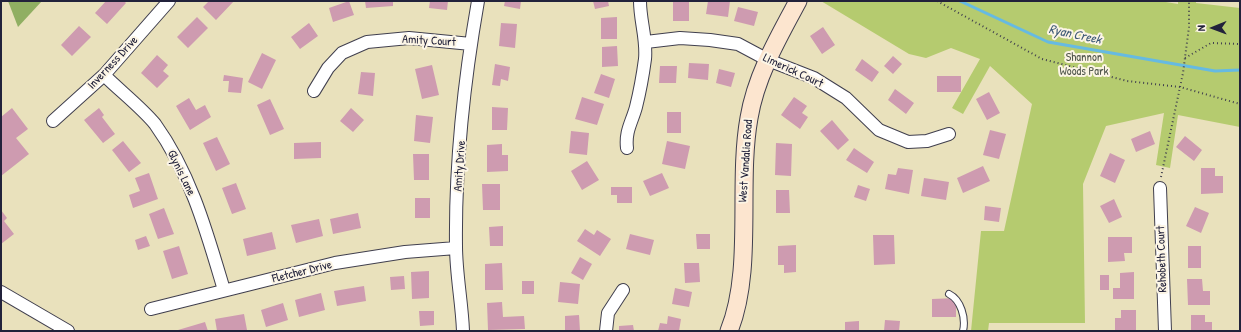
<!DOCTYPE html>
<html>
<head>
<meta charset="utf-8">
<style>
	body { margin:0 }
	#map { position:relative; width:1241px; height:332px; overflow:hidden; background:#e9e1bc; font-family:"Patrick Hand",sans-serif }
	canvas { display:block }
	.frame { position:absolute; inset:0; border:2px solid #22223b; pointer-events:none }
	.north { position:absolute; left:1193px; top:8px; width:40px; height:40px; -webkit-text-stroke:3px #fcf5e5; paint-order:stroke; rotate:269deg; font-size:11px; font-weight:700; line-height:16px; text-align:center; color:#22223b }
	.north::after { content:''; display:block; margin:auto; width:14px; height:18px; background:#22223b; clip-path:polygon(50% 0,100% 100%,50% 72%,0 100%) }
</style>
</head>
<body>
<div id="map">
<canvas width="1241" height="332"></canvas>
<div class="frame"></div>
<div class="north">N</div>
</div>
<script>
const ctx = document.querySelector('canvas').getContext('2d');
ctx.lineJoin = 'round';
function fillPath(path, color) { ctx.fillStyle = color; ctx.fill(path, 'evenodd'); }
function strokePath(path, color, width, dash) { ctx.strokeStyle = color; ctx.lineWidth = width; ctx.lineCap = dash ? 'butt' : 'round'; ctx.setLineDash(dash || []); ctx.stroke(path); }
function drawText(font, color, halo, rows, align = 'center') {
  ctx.font = font + ' "Patrick Hand",sans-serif'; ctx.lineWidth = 4; ctx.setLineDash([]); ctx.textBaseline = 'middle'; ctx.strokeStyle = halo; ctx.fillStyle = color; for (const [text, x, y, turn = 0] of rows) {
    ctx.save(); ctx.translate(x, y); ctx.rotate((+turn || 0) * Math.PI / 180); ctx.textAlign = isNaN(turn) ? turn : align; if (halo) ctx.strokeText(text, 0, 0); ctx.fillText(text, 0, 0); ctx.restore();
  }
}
const green = new Path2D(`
	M821 1H1160L1178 4V1H1196V3L1240 8V127L1178 115 1170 168 1156 165 1164 113 1106 126 1083 184 1085 323H989L988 331H971L981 231H1004L1032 104 990 66 963 114 952 108 980 59 951 48 926 58 909 54Z`);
const forest = new Path2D(`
	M8 1H42L18 27Z`);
const stream = new Path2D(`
	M960 1 1048 42 1215 71 1240 70`);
const building = new Path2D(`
	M106 1H124L126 3 107 24 95 13Z
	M209 1H234L216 20 203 7Z
	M349 1 354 15 333 22 329 8Z
	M365 1H393V6L366 8Z
	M430 1H448L447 10 429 8Z
	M505 1H521L520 9 504 6Z
	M593 1H608L609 6 595 9Z
	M673 1H689V21H673Z
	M708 1H730L728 17 706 14Z
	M738 7 758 12 754 26 734 21Z
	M197 17 208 28 188 48 177 37Z
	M617 17V39H601V18Z
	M309 23 318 36 300 49 291 37Z
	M501 23 517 24 515 48 499 46Z
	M79 26 91 37 72 56 61 45Z
	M823 27 835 45 822 54 810 36Z
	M617 46 618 66 602 67V47Z
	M262 53 276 60 262 89 248 82Z
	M157 55 168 65 163 71 169 76 157 88 141 73Z
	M893 56 902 64 893 74 884 66Z
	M862 59 879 72 872 82 855 70Z
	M689 63 709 64 708 80 688 78Z
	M495 64 510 67 508 81 501 79 500 86 492 85Z
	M432 65 439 95 422 99 415 69Z
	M660 66H677L676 83H659Z
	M719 69 735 73 731 87 716 83Z
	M361 72 375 73 373 96 358 94Z
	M601 74 615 79 609 98 594 93Z
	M224 75 243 78 241 93 228 92 229 81H223Z
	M937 76H961V92H937Z
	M895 89 914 103 906 114 888 100Z
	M989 92 1000 113 987 120 976 99Z
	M582 97 604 104 597 125 575 119Z
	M794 97 807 106 802 113 808 117 800 129 781 115Z
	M189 98 196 110 205 105 211 117 190 130 176 106Z
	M270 99 284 129 270 135 257 105Z
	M492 107 508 108 507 130H492Z
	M12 108 28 129 16 138 29 154 1 176V117Z
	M99 108 104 115 102 117 115 134 103 143 84 120Z
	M351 108 364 120 353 132 340 121Z
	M667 112H681V133H667Z
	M416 115 433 117 430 143 414 141Z
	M832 120 849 140 838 150 820 131Z
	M990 130 1006 134 999 159 983 155Z
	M571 131 589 133 587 155 569 153Z
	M1150 131 1155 144 1136 152 1131 139Z
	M1185 136 1202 150 1194 161 1176 147Z
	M217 137 230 164 216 171 203 143Z
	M123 141 141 163 129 172 112 150Z
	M667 141 690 146 685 169 662 164Z
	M321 142V158L294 159V143Z
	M776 143 792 144 791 176 775 175Z
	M502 144V155H508V171L487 172V145Z
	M854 148 874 162 867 173 846 160Z
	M1110 153 1125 160 1115 183 1100 176Z
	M413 154H429V180H414Z
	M587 161 599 180 582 190 571 171Z
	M983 166 990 181 963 193 957 178Z
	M898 168 913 170 909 194 885 189 888 174 896 175Z
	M1201 168H1215V176H1223V193L1201 194Z
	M149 173 158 199 133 208 129 195 140 191 135 178Z
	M662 173 669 188 650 196 643 181Z
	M924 178 949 182 946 200 921 196Z
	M236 183 246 209 232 214 222 188Z
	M482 184H500V210H483Z
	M858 185 870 189 866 201 854 197Z
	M611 187H632V203H617V195H611Z
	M776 190H789L790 213H776Z
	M415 198H430V218H415Z
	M1114 199 1122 217 1109 223 1100 206Z
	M985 206 1001 208 999 222 984 220Z
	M1195 207 1209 213 1201 233 1186 226Z
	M164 208 174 234 158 239 149 214Z
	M1 210 7 218 4 221 14 234 1 244Z
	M358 213 361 228 333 234 330 219Z
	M319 219 323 236 296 243 291 225Z
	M503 226V246H490L489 227Z
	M585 229 594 235 597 230 611 239 600 256 577 241Z
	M272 232 276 249 247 256 243 239Z
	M630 234 654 240 650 255 626 249Z
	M696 234H710V249H697Z
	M873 235H894L895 264 874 265Z
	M146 236 150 246 138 250 135 240Z
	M1108 237H1132V253H1124L1125 261 1108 262Z
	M796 245V272L784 273V265H778V246Z
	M179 246 188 274 172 279 163 251Z
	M1188 246H1201V268H1188Z
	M580 257 592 264 583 280 571 273Z
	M502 263 503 290H485V264Z
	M684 263H699L700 282 685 283Z
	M429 271V298L412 299 411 272Z
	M1134 272V299H1113V288H1120V273Z
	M1100 275H1109V290H1100Z
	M404 276 405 289 391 290 390 277Z
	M1187 279H1202L1203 291H1210V305H1188Z
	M522 281H534V294H522Z
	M560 282 580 284 578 304 558 302Z
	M364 286 366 301 337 306 334 291Z
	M675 288 692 292 689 307 672 304Z
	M321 293 325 310 299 317 295 300Z
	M956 298V317H932V299Z
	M502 302 503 317 524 316 525 329 488 330 487 303Z
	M283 303 288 320 266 327 261 310Z
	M1121 310H1136V330H1115V318H1121Z
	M419 311H434V325L420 326Z
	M244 314 247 330 217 331 215 319Z
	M579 315 580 331H565V316Z
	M1191 315H1205V322H1212V331H1191Z
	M668 316 681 319 679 331H658L660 323 667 324Z
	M885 320 900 321 899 331H884Z
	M859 321V331H845V322Z
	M205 322 208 331H178V330Z
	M633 325 634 331H619V326Z`);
const path = new Path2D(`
	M937 1 1042 59 1127 81 1180 87 1240 104
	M1185 58 1211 43 1240 44
	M1161 177 1183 73 1189 27V1`);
const lane = new Path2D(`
	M949 294C961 300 966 318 963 331`);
const street = new Path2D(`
	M646 42 680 38 710 40 738 44 768 60 814 78 846 98 879 130 908 142 927 141 949 134
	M104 75C119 90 142 108 155 124 191 174 207 233 224 290
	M314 91 328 68 342 53 367 42 409 38 471 44
	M53 121 104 75 169 1
	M627 148C625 131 632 122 636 107 640 91 643 74 645 59 647 39 640 21 640 1
	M1160 188 1165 331
	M1 292 68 331
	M151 309 335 263 405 252 456 248
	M463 331C462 303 456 274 456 246 455 165 464 81 478 1
	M606 331 608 313 623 290`);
const secondary = new Path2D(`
	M729 331C754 269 737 185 749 118 756 76 778 38 798 1`);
const streetNames = [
	["Amity Court",429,41,3],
	["Inverness Drive",113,63,-47],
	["Limerick Court",793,71,25],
	["West Vandalia Road",746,161,-86],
	["Amity Drive",460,166,-86],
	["Glynis Lane",181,173,64],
	["Rehobeth Court",1162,259,-92],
	["Fletcher Drive",302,272,-14]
];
const parkNames = [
	["Shannon",1084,58],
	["Woods Park",1084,72]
];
const waterNames = [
	["Ryan Creek",1075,35,12]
];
fillPath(green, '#b5cb6f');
fillPath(forest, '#90af62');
strokePath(stream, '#66bae2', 3);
fillPath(building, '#ce9bb0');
strokePath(lane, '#403f4e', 8);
strokePath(street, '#403f4e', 14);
strokePath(secondary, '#403f4e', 19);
strokePath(path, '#403f4e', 2, [1, 3]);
strokePath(lane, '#fff', 6);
strokePath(street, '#fff', 12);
strokePath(secondary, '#fce5cf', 17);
drawText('12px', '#22223b', '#fcf5e5', streetNames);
drawText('12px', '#4e554b', '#fcf5e5', parkNames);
drawText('italic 13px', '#3a5775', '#fcf5e5', waterNames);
</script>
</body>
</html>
